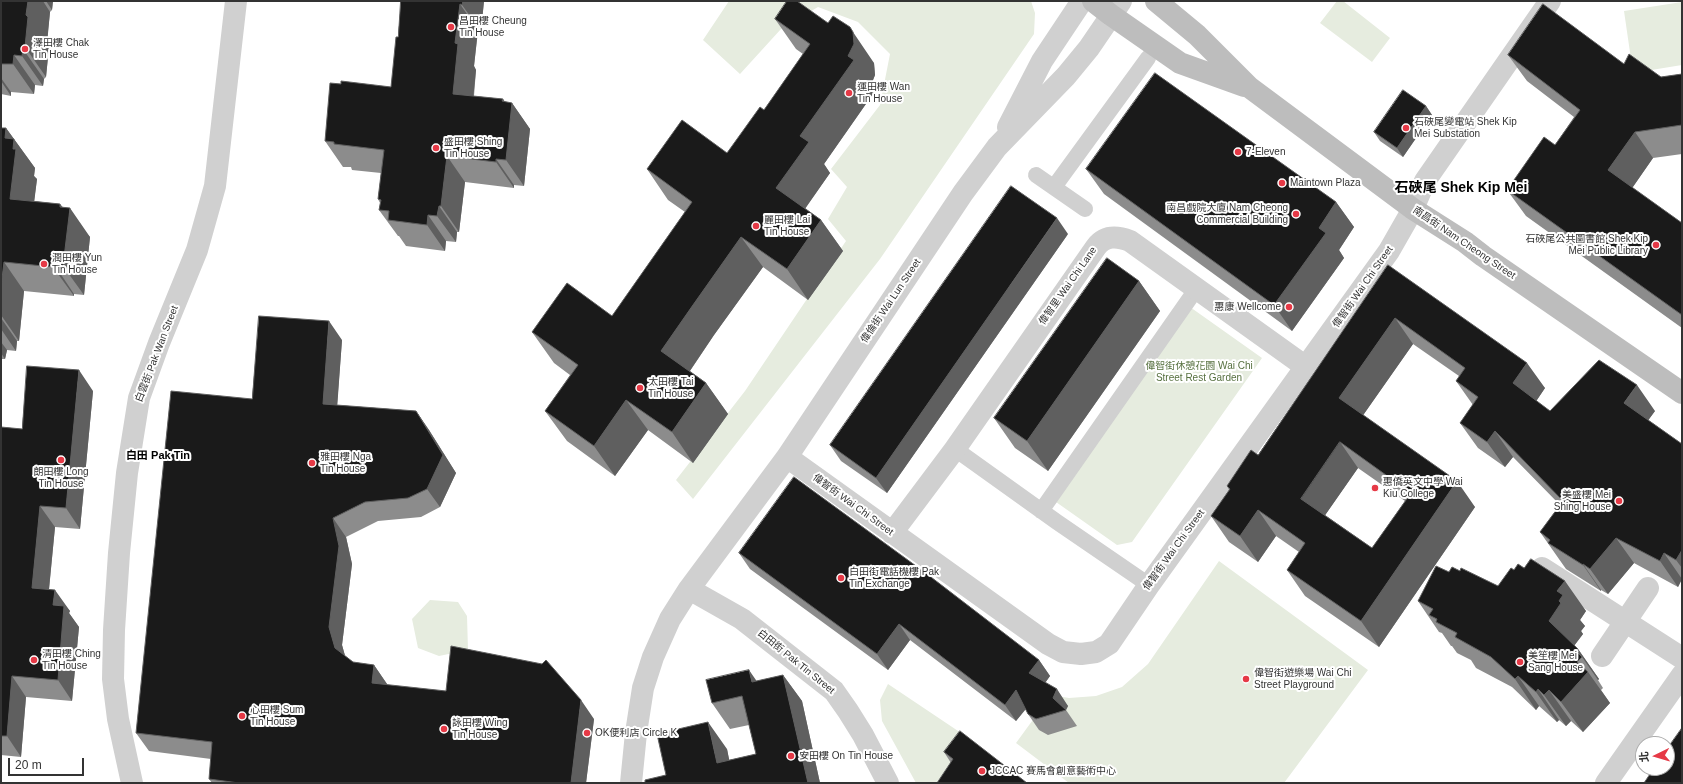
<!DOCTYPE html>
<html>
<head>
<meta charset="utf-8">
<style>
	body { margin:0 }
	#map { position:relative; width:1683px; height:784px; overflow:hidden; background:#fff; font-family:Arial,"Noto Sans TC",sans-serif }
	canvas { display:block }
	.frame { position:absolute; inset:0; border:2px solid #333; pointer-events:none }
	.north { position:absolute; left:1635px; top:736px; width:40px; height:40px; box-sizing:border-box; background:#fff; border:1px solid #adadad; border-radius:50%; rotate:265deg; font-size:11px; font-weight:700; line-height:16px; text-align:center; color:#333 }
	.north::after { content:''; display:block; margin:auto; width:14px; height:18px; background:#e63946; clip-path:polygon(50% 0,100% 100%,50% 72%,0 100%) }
	.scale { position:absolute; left:8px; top:758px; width:76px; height:18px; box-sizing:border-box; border:2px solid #333; border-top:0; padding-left:5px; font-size:12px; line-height:14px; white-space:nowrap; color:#333; -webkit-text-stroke:3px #fff; paint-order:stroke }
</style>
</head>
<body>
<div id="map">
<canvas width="1683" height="784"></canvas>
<div class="frame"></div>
<div class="north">北</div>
<div class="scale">20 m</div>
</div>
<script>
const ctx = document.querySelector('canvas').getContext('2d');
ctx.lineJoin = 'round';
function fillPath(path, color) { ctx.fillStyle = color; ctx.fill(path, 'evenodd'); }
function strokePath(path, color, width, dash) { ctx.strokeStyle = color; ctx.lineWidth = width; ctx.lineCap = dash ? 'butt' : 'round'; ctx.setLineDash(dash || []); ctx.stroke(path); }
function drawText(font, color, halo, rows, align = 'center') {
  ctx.font = font + ' Arial,"Noto Sans TC",sans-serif'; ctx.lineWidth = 4; ctx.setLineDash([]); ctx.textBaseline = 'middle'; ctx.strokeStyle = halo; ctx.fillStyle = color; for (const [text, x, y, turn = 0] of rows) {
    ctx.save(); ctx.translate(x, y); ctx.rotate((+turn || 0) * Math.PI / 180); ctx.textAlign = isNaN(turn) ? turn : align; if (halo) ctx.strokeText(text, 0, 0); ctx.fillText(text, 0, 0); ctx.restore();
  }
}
const green = new Path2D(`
	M729 1H1031L1035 13 1034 34 880 259 693 499 676 480 745 391 846 241 828 219 847 187 831 169 880 105 890 54 858 22 818 7 781 29 740 74 703 40Z
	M1337 1H1343L1390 38 1372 62 1320 23Z
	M1682 2V65L1633 73 1624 11Z
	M1190 307 1262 358 1132 542 1117 545 1056 502Z
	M1219 561 1368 670 1284 783H1069L1016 743 1051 695 1069 698 1096 696 1122 687 1148 664Z
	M430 600 458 602 467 616 468 650 439 656 418 648 412 619Z
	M888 684 976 743 945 783H916L882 721 880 700Z`);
const pedestrian = new Path2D(`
	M1036 175 1085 209
	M1054 187 1148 58
	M955 449 1057 522 1149 585
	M1041 511 1197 288`);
const minor = new Path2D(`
	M1008 127 1042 61 1082 1
	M787 457 1048 644 1063 652 1081 654 1096 652 1109 644 1149 585 1389 251 1413 209 1425 181 1550 1
	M892 533 955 449 1096 247C1105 235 1117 236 1130 241L1306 367
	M1542 568 1682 658
	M689 589 742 619 834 691 848 711 863 735 888 783
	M1602 656 1648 588
	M132 783 118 719 113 679 114 630 119 553 127 473 139 398 159 343 197 250 215 186 236 1
	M631 783 636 733 643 688 653 657 670 619 689 589 787 457 963 193 997 147 1066 76 1089 48 1121 1
	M1606 783 1682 675`);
const secondary = new Path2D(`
	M1093 1 1111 15 1180 63 1244 86
	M1156 1 1197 35 1249 87 1413 209 1465 242 1483 256 1682 393`);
const wall = new Path2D(`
	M1 1H53L52 10 50 12 48 31 47 44 49 47 46 77 44 79 43 86 35 85 34 94 11 92V96L1 94Z
	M401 1H484L481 31 478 30 474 66 476 70 474 96 503 99 505 102 512 103 530 129 524 186 514 185V188L465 182 459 232H457L456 242 446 241 445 251 406 246 399 236H398L379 210 380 203 378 199 381 173 352 170 351 167H343L325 141 341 84 391 87 398 37Z
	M775 19 874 63 875 75 871 85 875 91 824 164 830 173 805 208 821 220 843 251 808 300 763 267 714 335 690 371 706 383 728 414 693 463 648 430 615 476 567 441 545 411 570 375 554 363 532 332 612 316 685 212 668 200 647 169 727 153 764 110 803 54 796 49Z
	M1508 55 1624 64 1661 77 1682 74V154L1653 158 1632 188 1682 223V328L1526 216 1507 190 1555 145 1574 117 1527 81Z
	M1426 106 1432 115 1403 157 1380 141 1374 132Z
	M1 128H6L35 168 34 176 37 179 34 201 60 204 90 237 84 295 74 294V296L24 291 19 341H17L16 351 7 350 5 359H1Z
	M1086 169 1336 202 1354 227 1339 250 1344 258 1292 331 1104 194Z
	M1068 234 887 493 841 461 830 445Z
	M1388 265 1545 388 1536 401 1550 411H1655L1648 420 1682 444V579L1678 587 1634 563 1608 594 1601 590V591L1566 569 1540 532 1560 505 1513 457 1505 467 1478 448 1460 423 1473 405 1456 381 1459 376 1413 344 1363 415 1475 507 1379 647 1305 596 1287 570 1299 552 1276 536 1258 562 1229 542 1211 516 1229 490 1227 486 1258 455ZM1358 468 1405 501 1372 548 1325 515Z
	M1139 281 1160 311 1048 471 1015 448 994 418Z
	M342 340 337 405 416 411 429 430 456 473 440 507 421 517 378 521 346 537 352 564 342 645 345 656 353 662 374 665 387 684V685L594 719 586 783H212L209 779 211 759 149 751 136 733 252 399Z
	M93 391 80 529 55 527 49 590 70 611 69 613 79 627 72 701 26 697 21 757 1 755V427L22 429Z
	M739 553 1039 660 1050 676 1045 683 1068 706 1066 710 1077 726 1048 735 1039 730 1028 714 1026 709 1016 721 910 640 888 670 750 569Z
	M1514 570 1586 611 1580 620 1585 626 1581 631 1583 634 1574 646 1578 649 1599 679 1598 680 1603 688 1601 690 1610 703 1583 732 1571 721 1566 726 1559 720 1557 722 1539 706 1536 710 1512 687 1476 668 1471 660 1457 653 1452 646H1451L1442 633 1439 632 1418 601 1449 572 1460 571 1498 586Z
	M783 675 802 701 820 783 666 775 727 749 729 760 756 754 749 725 730 729 712 703 757 681Z
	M944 752 1027 783 951 763Z`);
const shadedWall = new Path2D(`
	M28 1H43L50 12 47 44 49 47 46 77 25 47 26 15Z
	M46 1H53L52 10Z
	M463 1H484L481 31 462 5Z
	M460 4 478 30 474 66 476 70 471 120 453 94 455 43Z
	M853 32 874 63 875 75 871 85 875 91 824 164 830 173 798 219 776 188 800 136 848 56Z
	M23 49 44 79 43 86 22 56Z
	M14 55 35 85 34 94 13 64Z
	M1 78 11 92V96L1 81Z
	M503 99 511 111 512 103 530 129 524 186 506 160Z
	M1426 106 1432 115 1403 157 1397 148Z
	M6 128 35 168 34 176 37 179 31 228 10 199 5 138Z
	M1635 132 1653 158 1626 197 1608 170Z
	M447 156 465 182 459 232 441 206Z
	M496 159 514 185V188L496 162Z
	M1336 202 1354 227 1339 250 1344 258 1292 331 1274 305 1319 228Z
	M60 204 69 217 70 208 90 237 84 295 63 266Z
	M439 206 457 232 456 242 437 216Z
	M428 215 446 241 445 251 427 225Z
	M1057 218 1068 234 887 493 876 478Z
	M821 220 843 251 808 300 787 269Z
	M741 237 763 267 714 335 683 381 661 351 693 305Z
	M4 262 24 291 19 341 1 315V287Z
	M54 264 74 294V296L53 267Z
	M1139 281 1160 311 1048 471 1027 441Z
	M1 318 17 341 16 351 1 329Z
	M1395 318 1413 344 1357 424 1339 398Z
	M329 321 342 340 336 423 323 404Z
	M1 342 7 350 5 359 1 353Z
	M1527 363 1545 388 1531 409 1513 383Z
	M79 370 93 391 80 529 66 508Z
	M706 383 728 414 693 463 672 432Z
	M1637 385 1655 411 1642 429 1624 403Z
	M626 400 648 430 615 476 594 446Z
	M416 411 429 430 456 473 440 507 427 489Z
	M1495 431 1513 457 1505 467 1487 442Z
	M1340 442 1358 468 1319 524 1301 499Z
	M1457 481 1475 507 1379 647 1361 621Z
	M40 506 55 527 47 609 32 588Z
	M1258 510 1276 536 1258 562 1240 536Z
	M333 518 346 537 352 564 342 645 348 666 335 648 329 627Z
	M1616 538 1634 563 1608 594 1590 569Z
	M1682 550V568L1676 560Z
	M1664 553 1682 579 1678 587 1660 561Z
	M1583 564 1601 590V591L1583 565Z
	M1565 581 1586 611 1580 620 1585 626 1581 631 1583 634 1570 651 1549 621 1559 601 1557 591Z
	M55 590 70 611 69 613 79 627 72 701 58 680 53 605Z
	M899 624 910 640 888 670 877 654Z
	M1578 649 1599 679 1598 680 1582 657 1576 651Z
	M1039 660 1050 676 1040 690 1029 673Z
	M374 665 387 684 385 702 372 683Z
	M749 670 767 696 752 682Z
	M1588 672 1610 703 1583 732 1561 702Z
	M783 675 802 701 820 783H808Z
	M12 676 26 697 21 757 7 736Z
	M1518 676 1539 706 1536 710 1515 679Z
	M1057 689 1068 706 1066 710 1053 698Z
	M1538 689 1559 720 1557 722 1536 692Z
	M1016 690 1028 706 1016 721 1005 705Z
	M1549 690 1571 721 1566 726 1544 695Z
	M581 700 594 719 586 783H571Z
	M708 722 727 749 734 783 717 763Z`);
const building = new Path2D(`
	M1 1H28L26 15 28 17 25 47 23 49 22 56 14 55 13 64H1Z
	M401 1H463L462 5 460 4 455 43 458 44 453 94 503 99 502 101 512 103 506 160 496 159V162L447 156 441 206H439L437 216 428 215 427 225 388 220 389 211 379 210 381 200 378 199 384 150 334 144V142L325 141 330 83 341 84V81L391 87 396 37H398Z
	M787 1H797L828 23 833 16 850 27 853 32 854 44 848 56 854 60 800 136 809 142 776 188 821 220 787 269 741 237 693 305 661 351 706 383 672 432 626 400 594 446 545 411 578 365 532 332 567 283 612 316 692 202 647 169 682 120 727 153 760 107 764 110 810 44 775 19Z
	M1543 4 1624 64 1629 54 1661 77 1682 74V125L1635 132 1608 170 1682 223V315L1507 190 1544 137 1555 145 1580 110 1508 55Z
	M1155 73 1336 202 1319 228 1326 233 1274 305 1086 169Z
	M1403 90 1426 106 1397 148 1374 132Z
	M1 128H6L5 138 14 139 13 149H16L10 199 60 204V207L70 208 63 266 54 264 53 267 4 262 1 287Z
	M1011 186 1057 218 876 478 830 445Z
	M1107 258 1139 281 1027 441 994 418Z
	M1388 265 1527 363 1513 383 1550 411 1599 360 1637 385 1624 403 1682 444V550L1676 560 1664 553 1660 561 1616 538 1590 569 1583 564V565L1548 543 1550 540 1540 532 1563 501 1495 431 1487 442 1460 423 1478 397 1456 381 1465 368 1395 318 1339 398 1457 481 1361 621 1287 570 1305 543 1258 510 1240 536 1211 516 1230 489 1227 486 1251 450 1258 455ZM1340 442 1411 493 1372 548 1301 499Z
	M259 316 329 321 323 404 416 411 443 455 427 489 408 498 365 502 333 518 339 546 329 627 335 648 353 662 374 665 372 683 446 691 451 646 542 664 546 660 581 700 571 783H239L209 779 212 742 136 733 171 391 252 399Z
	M27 366 79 370 66 508 40 506 32 588 55 590 53 605 64 606 58 680 12 676 7 736H1V427L22 429Z
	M794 477 927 574 1039 660 1029 673 1057 689 1053 698 1066 710 1036 719 1028 714 1016 690 1005 705 899 624 877 654 739 553Z
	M1531 559 1565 581 1557 591 1563 595 1559 601 1561 603 1549 621 1578 649 1576 651 1582 657 1577 662 1588 672 1561 702 1549 690 1544 695 1538 689 1536 692 1518 676 1515 679 1491 657 1455 637 1457 633 1436 622 1437 619 1429 615 1433 609 1418 601 1436 566 1449 572 1452 567 1460 571 1461 568 1498 586 1511 568 1514 570 1518 564 1524 568Z
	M749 670 752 682 783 675 808 783H645V780L666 775 657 734 708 722 717 763 756 754 742 696 712 703 706 680Z
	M1682 728V783H1644L1654 768H1667V749Z
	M960 731 1027 783H937L953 759 944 752Z`);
const markers = [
	[451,27,4,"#e63946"],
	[25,49,4,"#e63946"],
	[849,93,4,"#e63946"],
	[1406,128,4,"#e63946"],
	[436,148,4,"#e63946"],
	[1238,152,4,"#e63946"],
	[1282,183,4,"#e63946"],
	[1296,214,4,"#e63946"],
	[756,226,4,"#e63946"],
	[1656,245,4,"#e63946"],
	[44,264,4,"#e63946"],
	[1289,307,4,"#e63946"],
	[640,388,4,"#e63946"],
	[61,460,4,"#e63946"],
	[312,463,4,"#e63946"],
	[1375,488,4,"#e63946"],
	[1619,501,4,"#e63946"],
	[841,578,4,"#e63946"],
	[34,660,4,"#e63946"],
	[1520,662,4,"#e63946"],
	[1246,679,4,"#e63946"],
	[242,716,4,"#e63946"],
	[444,729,4,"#e63946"],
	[587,733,4,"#e63946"],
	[791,756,4,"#e63946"],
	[982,771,4,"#e63946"]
];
const poiNames = [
	["昌田樓 Cheung",459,21],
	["Tin House",459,33],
	["澤田樓 Chak",33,43],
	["Tin House",33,55],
	["運田樓 Wan",857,87],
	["Tin House",857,99],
	["石硤尾變電站 Shek Kip",1414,122],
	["Mei Substation",1414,134],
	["盛田樓 Shing",444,142],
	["Tin House",444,154],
	["7-Eleven",1246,152],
	["Maintown Plaza",1290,183],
	["南昌戲院大廈 Nam Cheong",1288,208,"right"],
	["Commercial Building",1288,220,"right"],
	["麗田樓 Lai",764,220],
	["Tin House",764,232],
	["石硤尾公共圖書館 Shek Kip",1648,239,"right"],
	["Mei Public Library",1648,251,"right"],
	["潤田樓 Yun",52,258],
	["Tin House",52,270],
	["惠康 Wellcome",1281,307,"right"],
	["太田樓 Tai",648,382],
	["Tin House",648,394],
	["雅田樓 Nga",320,457],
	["Tin House",320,469],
	["朗田樓 Long",61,472,"center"],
	["Tin House",61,484,"center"],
	["惠僑英文中學 Wai",1383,482],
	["Kiu College",1383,494],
	["美盛樓 Mei",1611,495,"right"],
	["Shing House",1611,507,"right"],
	["白田街電話機樓 Pak",849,572],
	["Tin Exchange",849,584],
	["清田樓 Ching",42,654],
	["Tin House",42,666],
	["美笙樓 Mei",1528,656],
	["Sang House",1528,668],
	["偉智街遊樂場 Wai Chi",1254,673],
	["Street Playground",1254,685],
	["心田樓 Sum",250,710],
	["Tin House",250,722],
	["詠田樓 Wing",452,723],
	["Tin House",452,735],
	["OK便利店 Circle K",595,733],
	["安田樓 On Tin House",799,756],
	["JCCAC 賽馬會創意藝術中心",990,771]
];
const streetNames = [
	["南昌街 Nam Cheong Street",1464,243,34],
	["偉智里 Wai Chi Lane",1068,286,-55],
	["偉智街 Wai Chi Street",1363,287,-55],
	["偉倫街 Wai Lun Street",891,301,-56],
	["白雲街 Pak Wan Street",157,354,-69],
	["偉智街 Wai Chi Street",853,505,36],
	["偉智街 Wai Chi Street",1174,550,-54],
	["白田街 Pak Tin Street",796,662,39]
];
const parkNames = [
	["偉智街休憩花園 Wai Chi",1199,366],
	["Street Rest Garden",1199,378]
];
const neighbourhoodNames = [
	["白田 Pak Tin",158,456]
];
const districtNames = [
	["石硤尾 Shek Kip Mei",1461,188]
];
fillPath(green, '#e6ecdf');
strokePath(pedestrian, '#d0d0d0', 16);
strokePath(minor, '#d0d0d0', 22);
strokePath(secondary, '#bdbdbd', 22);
fillPath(wall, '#8c8c8c');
fillPath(shadedWall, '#5f5f5f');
fillPath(building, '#1a1a1a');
strokePath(building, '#5f5f5f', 1);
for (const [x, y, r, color] of markers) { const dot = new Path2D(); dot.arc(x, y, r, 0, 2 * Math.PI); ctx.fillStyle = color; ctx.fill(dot); strokePath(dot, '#fff', 1.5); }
drawText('10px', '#333', '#fff', poiNames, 'left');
drawText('10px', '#333', '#fff', streetNames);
drawText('10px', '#56703f', '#fff', parkNames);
drawText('bold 11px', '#000', '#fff', neighbourhoodNames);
drawText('bold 14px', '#000', '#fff', districtNames);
</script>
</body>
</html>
